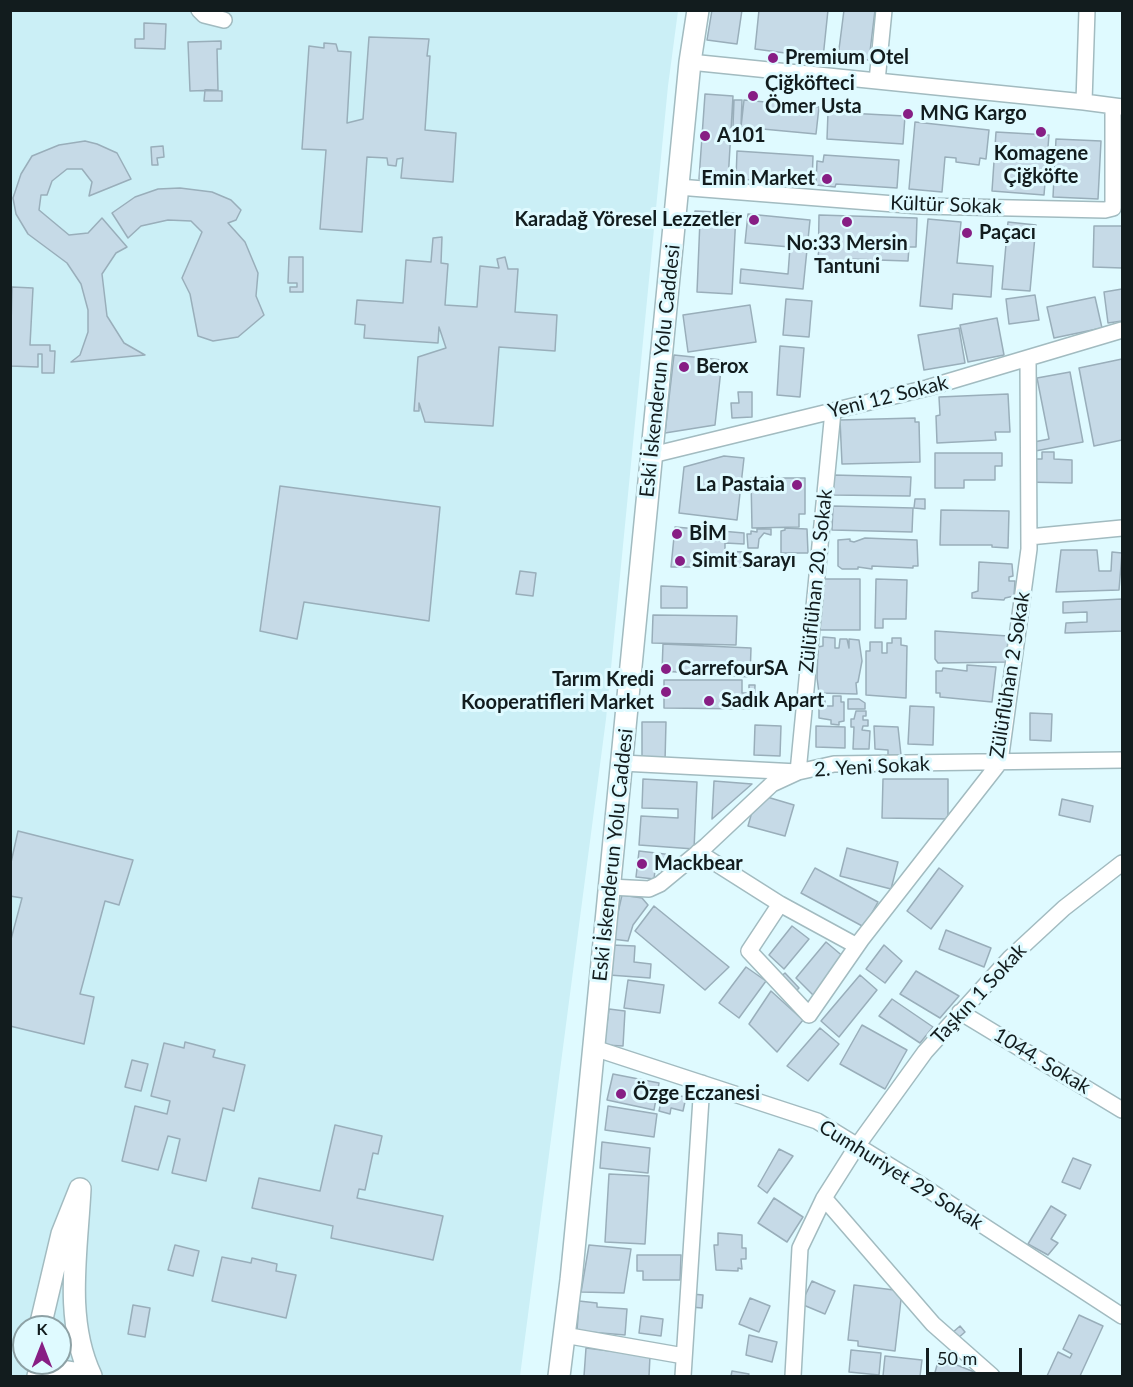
<!DOCTYPE html>
<html>
<head>
<meta charset="utf-8">
<style>
	body { margin:0 }
	#map { position:relative; width:1133px; height:1387px; overflow:hidden; background:#dffaff; font-family:Lato,sans-serif }
	canvas { display:block }
	.frame { position:absolute; inset:0; border:12px solid #121c1e; pointer-events:none }
	.north { position:absolute; left:12px; top:1315px; width:60px; height:60px; box-sizing:border-box; background:#dffaff; border:2px solid #8da1a5; border-radius:50%; rotate:0deg; font-size:16px; font-weight:700; line-height:24px; text-align:center; color:#121c1e }
	.north::after { content:''; display:block; margin:auto; width:21px; height:27px; background:#871e84; clip-path:polygon(50% 0,100% 100%,50% 72%,0 100%) }
	.scale { position:absolute; left:926px; top:1348px; width:96px; height:27px; box-sizing:border-box; border:3px solid #121c1e; border-top:0; padding-left:8px; font-size:18px; line-height:21px; white-space:nowrap; color:#121c1e; -webkit-text-stroke:4px #dffaff; paint-order:stroke }
</style>
</head>
<body>
<div id="map">
<canvas width="1133" height="1387"></canvas>
<div class="frame"></div>
<div class="north">K</div>
<div class="scale">50 m</div>
</div>
<script>
const ctx = document.querySelector('canvas').getContext('2d');
ctx.lineJoin = 'round';
function fillPath(path, color) { ctx.fillStyle = color; ctx.fill(path, 'evenodd'); }
function strokePath(path, color, width, dash) { ctx.strokeStyle = color; ctx.lineWidth = width; ctx.lineCap = dash ? 'butt' : 'round'; ctx.setLineDash(dash || []); ctx.stroke(path); }
function drawText(font, color, halo, rows, align = 'center') {
  ctx.font = font + ' Lato,sans-serif'; ctx.lineWidth = 6; ctx.setLineDash([]); ctx.textBaseline = 'middle'; ctx.strokeStyle = halo; ctx.fillStyle = color; for (const [text, x, y, turn = 0] of rows) {
    ctx.save(); ctx.translate(x, y); ctx.rotate((+turn || 0) * Math.PI / 180); ctx.textAlign = isNaN(turn) ? turn : align; if (halo) ctx.strokeText(text, 0, 0); ctx.fillText(text, 0, 0); ctx.restore();
  }
}
const built = new Path2D(`
	M10 11H678L668 86 606 719 520 1376H11ZM24 1327H60V1363H24Z`);
const building = new Path2D(`
	M712 10H742L737 44 707 40Z
	M759 10H828L823 58 755 49Z
	M844 10H875L869 60 838 57Z
	M144 23 166 24 165 49 135 48V39H144Z
	M369 37 429 39 427 56H430L425 130 456 133 453 182 401 178 403 158 397 159 396 166 388 165 387 158 367 157 362 232 320 229 326 150 302 149 309 46 324 48V43L336 44 338 51 351 52 347 123 363 119Z
	M221 41V49H217L218 90 190 91 188 42Z
	M205 90 222 91V101H204Z
	M705 94 733 96 728 181 699 179Z
	M734 100H742L741 126H733Z
	M744 100 819 107 816 134 741 127Z
	M828 112 905 116 903 144 827 139Z
	M915 122 989 130 986 159 980 158 979 165 956 162V158L945 157 942 192 909 189Z
	M996 132 1049 135 1044 195 992 191Z
	M1056 139 1101 141 1098 199 1053 197Z
	M85 141 97 144 117 153 131 179 89 196 92 182 82 169H67L52 181 47 195H41L39 210 69 235 88 233 102 218 127 247 116 253 102 274 107 316 124 343 145 355 71 362 80 355 88 332V310L81 284 67 263 28 234 16 214 13 198 21 174 32 156 59 145Z
	M163 146 164 157 157 158 158 165H152L151 147Z
	M737 151 813 156 812 183 736 179Z
	M824 155 899 160 897 188 836 184 835 187 816 185 817 161 823 162Z
	M180 188 212 192 231 200 241 210 236 220 228 223 245 242 258 273 256 296 264 315 238 337 213 341 198 336 190 294 182 278 202 232 191 221 168 220 141 226 128 238 112 213 135 197 158 189Z
	M695 211 736 213 732 294 697 292 700 220H694Z
	M748 214 810 220 803 289 740 283 741 269 788 274 790 247 745 243Z
	M819 215 917 218 916 247H909L908 261 847 259V273H818Z
	M928 219 961 222 957 263 993 266 991 297 953 294 952 309 920 306Z
	M1008 222 1036 225 1030 291 1002 289Z
	M1094 226H1122V268L1093 267Z
	M442 237 441 263 448 264 445 305 477 307 480 266 499 268 497 259 505 257 508 269H518L515 312 557 315 555 351 499 347 493 426 425 422 419 403V411H414L418 357 446 348 439 327 438 343 364 338 365 325 355 324 357 300 403 303 406 260 431 262 433 238Z
	M289 257H303V292H290V287H297V283H288Z
	M12 287 33 288 30 345H50V351H55L54 373H42V354H38V367L10 366Z
	M1122 289V321L1108 323 1104 292Z
	M1035 295 1039 320 1009 324 1006 299Z
	M1095 297 1102 328 1054 338 1047 307Z
	M786 299 812 301 809 337 783 335Z
	M750 305 756 342 688 352 683 315Z
	M997 318 1004 355 968 362 960 325Z
	M959 328 965 363 924 370 918 335Z
	M780 346 804 348 800 397 777 395Z
	M674 355 722 360 715 425 665 433Z
	M1122 359V440L1094 446 1079 368Z
	M1070 372 1083 442 1030 452 1029 443 1049 439 1037 378Z
	M738 392H752V417L732 418 731 403H739Z
	M1008 394 1010 432H995L996 440 937 443 936 416 940 415 939 397Z
	M915 418V422H919L920 462 842 464 840 420Z
	M1042 452H1054V459L1072 460V483L1025 482V459H1042Z
	M935 453H1002V466H995V480H964V488H935Z
	M724 456 744 458 737 520 679 513 684 467Z
	M833 475 911 477 910 496 833 495Z
	M751 478H805V514H799V527L752 528Z
	M280 486 440 507 429 621 304 602 297 639 260 631Z
	M915 499H925V509L914 508Z
	M833 506 913 508 912 532 832 530Z
	M941 510 1009 511 1008 548 992 547V545H940Z
	M675 527 744 533V544L725 543V551L743 552 742 567H671Z
	M785 528 807 529 808 553H781V531L785 530Z
	M757 529H771V535L764 533 759 539 758 548H748L747 534H751V531L757 532Z
	M865 538 917 540 918 566H913V568L872 566V569L858 567V569H842L838 566V540L850 539V541L854 542Z
	M1061 550H1097L1099 571H1111L1112 552 1122 553 1119 590 1056 592Z
	M979 562 1012 564 1013 576 1009 577V581H1015L1014 596 1005 598 1004 600 972 598V593L978 591Z
	M520 571 536 573 533 596 516 594Z
	M819 579H860V630H819Z
	M876 579 907 580 906 619H883V628H875Z
	M661 586 687 587V608H661Z
	M1122 599V631L1065 633 1066 623 1087 622V612L1063 613V602Z
	M653 615 737 616 736 645 652 643Z
	M935 631 1008 636 1007 662 938 663 935 659Z
	M823 637 835 638V648H839L840 639H847L849 648V639L859 640 862 661 858 682 856 683 857 694 819 693 817 678 818 647 823 646Z
	M892 638H901V645L907 646 906 698 866 695V651H870V642H882V653H887V643H892Z
	M663 644 751 648 750 677 662 671Z
	M967 665 996 667 992 702 940 697V693H936V671H942L943 668 967 671Z
	M664 680H742V693H749V685H755L754 709 664 708Z
	M833 696H841V702H844V721L839 722V725L831 724V720L819 718V700H825V706H833Z
	M848 699H859L865 703V709H848Z
	M910 706 934 707 933 745 908 744Z
	M856 711H866V716H863V720H868V726H863L862 730 870 731 869 749H853L854 727H851V719H854Z
	M1030 713 1052 714 1051 741 1030 740Z
	M642 722H666L665 761H642Z
	M755 725 781 726 780 756 754 755Z
	M816 726 845 727V748L816 747Z
	M874 726 898 727 901 755H888V750L875 749Z
	M643 779 697 782 694 849 639 845 641 816 678 818V809L642 808Z
	M883 779H948V819L882 818Z
	M714 781 752 784 712 819Z
	M757 794 794 805 785 836 748 826Z
	M1062 799 1093 806 1090 822 1059 815Z
	M18 831 133 860 119 905 105 901 80 994 94 997 84 1044 10 1026V943L22 898 10 896V867Z
	M847 848 898 862 891 889 840 876Z
	M639 851 673 855 671 872 655 870 654 879 636 877Z
	M815 868 878 902 864 927 801 893Z
	M939 868 963 886 931 929 907 911Z
	M622 895 642 898 648 905 633 925 628 941 612 939Z
	M654 906 729 967 705 990 635 931Z
	M792 926 809 939 784 969 769 955Z
	M946 930 991 948 984 967 939 949Z
	M826 942 845 958 814 996 796 978Z
	M612 945 635 946 634 962 651 964 650 978 609 975Z
	M884 945 902 961 885 983 866 969Z
	M746 967 766 981 739 1018 719 1003Z
	M916 971 959 996 940 1018 900 994Z
	M785 973 799 988 794 993 779 978Z
	M860 975 877 990 839 1037 821 1021Z
	M628 980 664 985 660 1013 624 1008Z
	M771 991 803 1020 777 1052 749 1024Z
	M892 999 933 1027 920 1043 879 1016Z
	M609 1009 625 1011 623 1046 604 1045Z
	M862 1025 907 1050 885 1089 840 1064Z
	M820 1028 839 1044 808 1081 787 1066Z
	M185 1042 215 1050 213 1057 245 1065 234 1111 223 1108 206 1181 172 1173 180 1139 168 1136 158 1170 122 1161 135 1106 167 1114 170 1101 151 1096 164 1043 184 1048Z
	M132 1060 148 1064 141 1091 125 1087Z
	M613 1074 659 1083 654 1110 607 1100Z
	M663 1093 686 1097 683 1111 671 1108 670 1114 659 1111Z
	M608 1106 657 1114 654 1137 605 1130Z
	M335 1125 382 1136 378 1154 373 1153 365 1190 359 1189 357 1198 443 1216 433 1260 331 1238 333 1226 252 1208 259 1178 320 1191Z
	M602 1142 650 1148 648 1173 600 1168Z
	M779 1149 793 1156 767 1193 758 1186Z
	M1073 1158 1091 1165 1080 1189 1062 1182Z
	M609 1174 649 1176 645 1244 605 1242Z
	M774 1198 803 1217 787 1242 758 1223Z
	M1051 1206 1066 1215 1051 1239 1058 1243 1048 1255 1028 1244Z
	M718 1233 742 1235V1248H746V1259H741L742 1269 738 1268V1271L716 1270 714 1245H718Z
	M175 1245 199 1251 193 1276 168 1270Z
	M589 1245 631 1249 624 1293 581 1292Z
	M637 1255H681L680 1280H643V1271H637Z
	M222 1257 251 1263 252 1258 277 1264 276 1271 296 1275 286 1318 212 1301Z
	M812 1281 835 1291 825 1314 801 1304Z
	M854 1285 902 1291 895 1351 858 1346V1341L848 1340Z
	M692 1294 703 1295 702 1308 691 1307Z
	M750 1298 770 1306 759 1332 739 1324Z
	M579 1301 597 1303V1307L627 1309 625 1335 577 1331Z
	M133 1305 150 1308 145 1337 128 1334Z
	M1079 1315 1103 1326 1080 1376H1047L1058 1352 1070 1358 1072 1354 1063 1349Z
	M641 1316 663 1319 661 1336 639 1333Z
	M960 1326 965 1332 957 1339 952 1333Z
	M749 1335 777 1342 772 1362 746 1355Z
	M586 1348 650 1356 649 1376H584Z
	M851 1350 881 1353 879 1375 849 1372Z
	M885 1356 922 1360 920 1376H883Z
	M939 1358 982 1375V1376H934Z
	M732 1371 749 1374 748 1376H731Z`);
const street = new Path2D(`
	M199 10 204 15 224 20
	M690 62 1084 102 1122 107
	M877 81 884 10
	M1084 102 1087 10
	M678 187 920 206 1105 210 1113 208V106
	M652 455 927 388 1122 330
	M1029 537 1122 528
	M622 763 798 772 834 764 1122 760
	M698 852 780 904 857 946
	M610 887 649 889 660 884 706 846 772 784 798 772 833 411
	M780 904 749 951 809 1015 861 940 1000 762 1029 549 1028 358
	M960 1012 1122 1110
	M594 1048 817 1121 924 1187 1122 1316
	M824 1198 933 1324 992 1376
	M564 1335 684 1356
	M683 1376 702 1083
	M793 1376 800 1248 824 1198 857 1146 925 1052 1010 958 1064 908 1122 863`);
const secondary = new Path2D(`
	M40 1327 62 1234 80 1189C77 1251 64 1319 91 1376
	M38 1376C54 1370 67 1370 83 1376
	M559 1376 571 1280 690 62 698 10`);
const markers = [
	[773,58,6,"#871e84"],
	[753,96,6,"#871e84"],
	[908,114,6,"#871e84"],
	[1041,132,6,"#871e84"],
	[705,136,6,"#871e84"],
	[827,179,6,"#871e84"],
	[754,220,6,"#871e84"],
	[847,222,6,"#871e84"],
	[967,233,6,"#871e84"],
	[684,367,6,"#871e84"],
	[797,485,6,"#871e84"],
	[677,534,6,"#871e84"],
	[680,561,6,"#871e84"],
	[666,669,6,"#871e84"],
	[666,692,6,"#871e84"],
	[709,701,6,"#871e84"],
	[642,864,6,"#871e84"],
	[621,1094,6,"#871e84"]
];
const poiNames = [
	["Premium Otel",785,58],
	["Çiğköfteci",765,84],
	["Ömer Usta",765,107],
	["MNG Kargo",920,114],
	["A101",717,136],
	["Komagene",1041,154,"center"],
	["Çiğköfte",1041,177,"center"],
	["Emin Market",815,179,"right"],
	["Karadağ Yöresel Lezzetler",742,220,"right"],
	["Paçacı",979,233],
	["No:33 Mersin",847,244,"center"],
	["Tantuni",847,267,"center"],
	["Berox",696,367],
	["La Pastaia",785,485,"right"],
	["BİM",689,534],
	["Simit Sarayı",692,561],
	["CarrefourSA",678,669],
	["Tarım Kredi",654,680,"right"],
	["Kooperatifleri Market",654,703,"right"],
	["Sadık Apart",721,701],
	["Mackbear",654,864],
	["Özge Eczanesi",633,1094]
];
const streetNames = [
	["Kültür Sokak",946,205,2],
	["Eski İskenderun Yolu Caddesi",660,371,-84],
	["Yeni 12 Sokak",888,397,-14],
	["Zülüflühan 20. Sokak",816,581,-84],
	["Zülüflühan 2 Sokak",1010,675,-81],
	["2. Yeni Sokak",872,767,-3],
	["Eski İskenderun Yolu Caddesi",613,855,-84],
	["Taşkın 1 Sokak",979,994,-47],
	["1044. Sokak",1042,1061,31],
	["Cumhuriyet 29 Sokak",901,1175,32]
];
fillPath(built, '#cbeff6');
fillPath(building, '#c6dae7');
strokePath(building, '#99aeba', 1.5);
strokePath(street, '#a2bbc0', 18);
strokePath(secondary, '#a2bbc0', 24);
strokePath(street, '#fff', 15);
strokePath(secondary, '#fff', 21);
for (const [x, y, r, color] of markers) { const dot = new Path2D(); dot.arc(x, y, r, 0, 2 * Math.PI); ctx.fillStyle = color; ctx.fill(dot); strokePath(dot, '#dffaff', 2); }
drawText('bold 20px', '#121c1e', '#dffaff', poiNames, 'left');
drawText('20px', '#121c1e', '#dffaff', streetNames);
</script>
</body>
</html>
